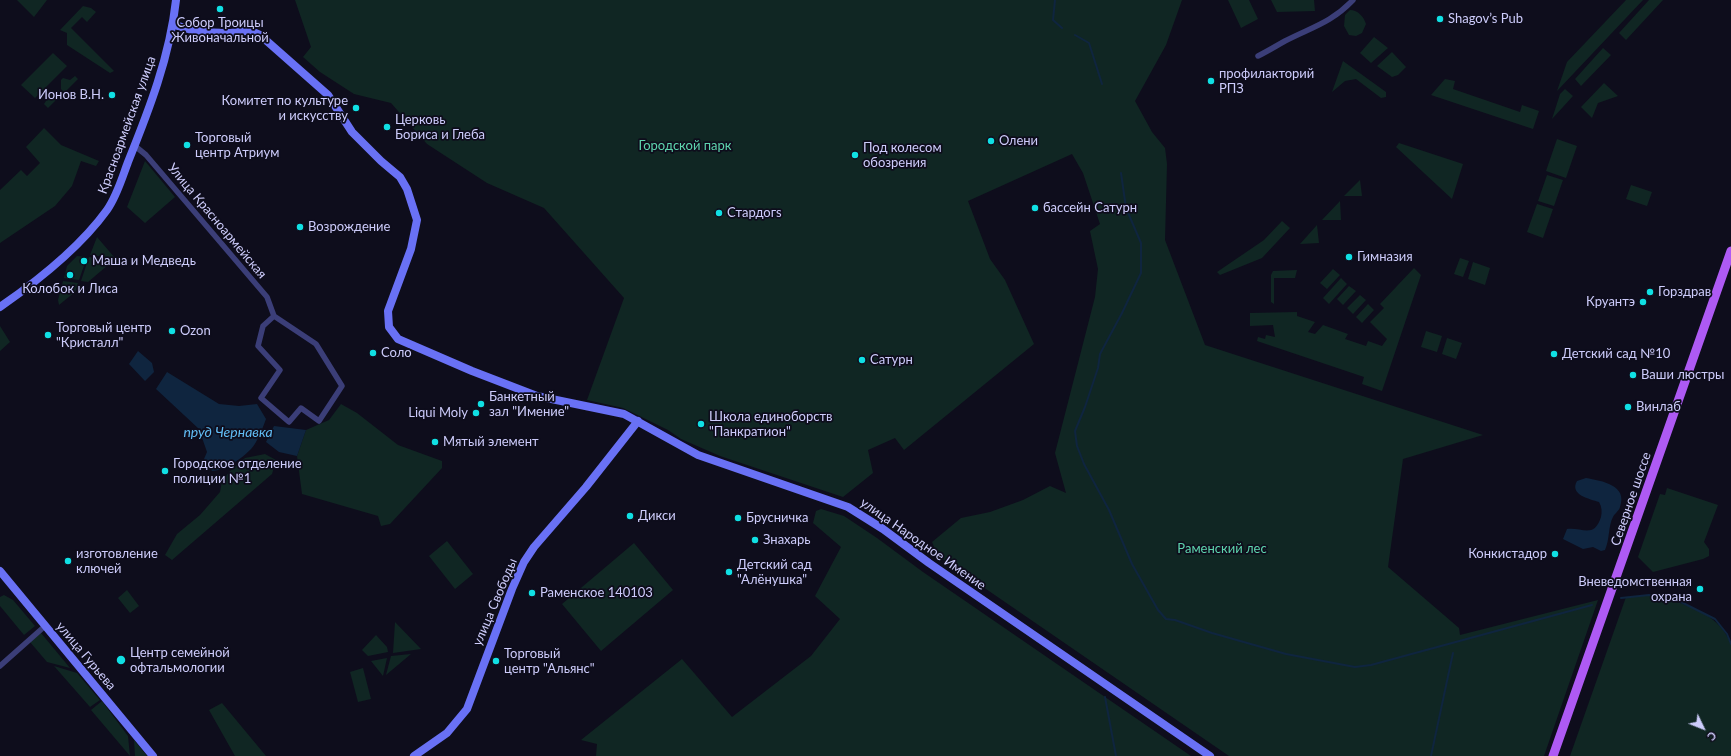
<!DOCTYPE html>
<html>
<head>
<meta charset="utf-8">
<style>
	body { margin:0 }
	#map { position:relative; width:1731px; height:756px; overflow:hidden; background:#0e0d1c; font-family:Lato,sans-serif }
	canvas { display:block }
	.north { position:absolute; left:1683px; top:708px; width:40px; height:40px; -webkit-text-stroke:3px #0e0d1c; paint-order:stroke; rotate:133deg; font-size:11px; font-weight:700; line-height:16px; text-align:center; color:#cdccfb }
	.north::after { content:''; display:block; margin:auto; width:14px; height:18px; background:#cdccfb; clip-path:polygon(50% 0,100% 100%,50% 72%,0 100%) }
</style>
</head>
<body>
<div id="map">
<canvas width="1731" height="756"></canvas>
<div class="north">С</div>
</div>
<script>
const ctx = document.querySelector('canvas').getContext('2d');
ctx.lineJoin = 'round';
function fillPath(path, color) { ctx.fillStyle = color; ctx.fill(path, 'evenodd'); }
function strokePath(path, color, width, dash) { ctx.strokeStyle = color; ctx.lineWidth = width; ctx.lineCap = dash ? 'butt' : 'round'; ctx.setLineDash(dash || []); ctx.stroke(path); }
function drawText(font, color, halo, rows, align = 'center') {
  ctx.font = font + ' Lato,sans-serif'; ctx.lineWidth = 3.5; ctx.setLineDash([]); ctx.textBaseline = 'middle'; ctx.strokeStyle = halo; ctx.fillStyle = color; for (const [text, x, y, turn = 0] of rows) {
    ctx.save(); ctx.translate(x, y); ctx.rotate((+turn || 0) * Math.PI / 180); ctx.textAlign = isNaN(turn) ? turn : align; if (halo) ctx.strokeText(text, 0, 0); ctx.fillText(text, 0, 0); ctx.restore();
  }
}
const green = new Path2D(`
	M17 0H47L34 17Z
	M295 0H1182L1166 45 1135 101 1152 132 1165 148 1167 164 1165 240 1205 345 1483 435 1403 459 1388 567 1459 628 1460 635 1598 600 1544 756H1229L938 556 932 542 961 518 990 512 1023 500 1050 486 1066 493 1055 453 1095 297 1098 269 1090 231 1100 224 1083 173 1072 154 968 201 990 259 1005 280 1034 344 904 450 895 438 868 450 873 473 843 497 720 456 681 439 668 430 623 408 587 400 624 298 544 208 487 183 427 144 391 103 354 94 320 72 303 57 311 47Z
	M1228 0H1249L1258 19 1241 28Z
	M1271 0H1314L1315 11 1277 12Z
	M1626 0H1643L1557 91 1567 62Z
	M1649 0H1663L1626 40 1619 33Z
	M83 6 91 8 96 12 87 22 82 17 71 28 114 71 110 73 67 45V33L60 30Z
	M1350 10C1358 10 1364 17 1366 24L1362 33 1356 36 1349 35 1344 26 1345 15Z
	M1374 37 1388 48 1371 63 1360 53Z
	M1603 48 1611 55 1581 86 1575 79Z
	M1392 52 1406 67 1398 75 1392 77 1377 66Z
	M53 53 67 66 35 98 21 85Z
	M1343 61 1386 92V97L1381 98 1356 79 1345 81 1332 92Z
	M75 76 78 79 64 93 61 89V80L63 78 70 80Z
	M1445 79 1455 81 1453 89 1520 112 1522 105 1539 111 1533 129 1431 95Z
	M1604 83 1618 96 1598 103 1592 118 1581 107Z
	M1565 89 1573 96 1552 119 1560 94Z
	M58 90 62 94 48 108 44 104 48 98 47 93 49 91 54 93Z
	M44 128 61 145 99 161 96 166 81 161 72 186 55 206 0 243V190L21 170 27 176 40 163 26 147Z
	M1557 139 1577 146 1566 178 1546 171Z
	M1399 143 1463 164 1452 199 1396 147Z
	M145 161 175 197 145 223 127 207Z
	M1547 175 1563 180 1554 206 1538 201Z
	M1360 180 1362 196H1344Z
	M1631 185 1652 192 1647 206 1626 199Z
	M1340 201 1341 220H1322Z
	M1537 204 1553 209 1543 238 1527 232Z
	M1282 221 1290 228 1262 258 1220 275 1217 272 1264 240Z
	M1317 225 1319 243 1300 244Z
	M97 237 115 258 90 255Z
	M77 256 87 257 79 280 64 278 67 266Z
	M89 257 114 260 88 282 81 281Z
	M1460 258 1469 261 1463 277 1454 274Z
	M1473 262 1490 268 1485 285 1468 279Z
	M1414 268 1421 275 1382 391 1362 384 1364 377 1257 341 1258 337 1265 339 1266 335 1275 337 1273 325 1250 326V313L1297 312V316L1315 322 1308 332 1315 334 1323 325 1348 334 1345 339 1366 346 1368 341 1382 346 1387 339 1370 322 1384 308 1380 304Z
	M1333 269 1340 275 1327 289 1320 283Z
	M1297 270 1295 278H1274V304L1271 302V275L1273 271Z
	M1341 278 1347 284 1329 304 1323 298Z
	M63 281 78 283 75 292 59 305 58 300Z
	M1349 286 1356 291 1343 305 1337 299Z
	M1360 295 1366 300 1353 314 1347 308Z
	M1368 304 1374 310 1362 323 1356 317Z
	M0 326 10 342 0 351Z
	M1426 331 1442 336 1437 352 1421 347Z
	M1447 338 1462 343 1456 359 1442 354Z
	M341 404 357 413 398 445 442 461V468L390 524 381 526 378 516 302 494 297 456 306 430 329 420Z
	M265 454 276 460 272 474 172 560 165 555 177 534 200 515 220 492 222 481 230 471 245 458Z
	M1667 488 1718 505 1704 542 1709 549V556L1703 559 1653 572 1638 557 1660 494 1665 495Z
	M821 509 844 516 877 538 923 572 1191 756H596L597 744 581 740 682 659 732 717 811 656 840 619 815 596 841 547 813 523 816 511Z
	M447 541 473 574 455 589 429 556Z
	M634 543 673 590 601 651 562 604Z
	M127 590 139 606 130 613 118 598Z
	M4 595 13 600 35 626 24 635 0 606V597Z
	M1649 595C1681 602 1718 611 1731 644V756H1570L1626 597Z
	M395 622 421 649 393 653Z
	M41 633 70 668 47 662 30 642Z
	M376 635 387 647 388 652 368 656 362 650Z
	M411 654 386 675 391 656Z
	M387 658 383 676 371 661Z
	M54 666 77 673 100 700 90 707Z
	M363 668 371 699 358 702 350 672Z
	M102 701 128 736 130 756 91 710Z
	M222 703 266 756H235L209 710Z
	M134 740 147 756H135Z`);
const water = new Path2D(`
	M138 351 152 363 154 372 145 381 129 364Z
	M167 372 219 404 239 406 257 404 266 419C263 427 260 435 256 442 250 454 225 471 212 471L204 459 207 452 199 429 156 389Z
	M274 426 306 430 297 456 279 452 266 442Z
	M1586 478C1602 481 1628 485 1620 507 1619 511 1615 513 1613 517 1608 526 1610 539 1605 550L1601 551 1593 547 1583 549 1563 539 1567 529C1582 527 1594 539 1601 517 1602 512 1602 507 1599 502 1590 499 1569 495 1577 481Z`);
const stream = new Path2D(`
	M1055 0 1053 20 1062 28
	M1075 35 1089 43 1102 84
	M1121 173 1126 208 1141 243V273L1122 313 1100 354 1098 368 1085 407 1075 431 1077 446 1084 464 1109 510 1132 564 1158 610 1166 619 1175 620 1212 633 1286 654 1355 667 1371 665 1592 605
	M1621 598 1649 595 1679 601 1715 619 1727 634 1731 644
	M1105 697 1116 756
	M1431 756 1453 653`);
const street = new Path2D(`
	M1258 56C1268 51 1276 46 1285 41 1312 27 1331 23 1353 0
	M135 146 146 155 267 297 274 316 263 326 258 346 280 370 261 398 289 422 301 408 319 421 342 386 316 344 274 316
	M0 666 45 626`);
const secondary = new Path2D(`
	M173 24C189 31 212 33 230 33 245 32 244 28 260 35L328 95 352 132 381 161 400 177 407 189 417 220 411 249 388 311 389 327 398 339 472 371 537 396 624 414 698 455 848 507 883 529 929 563 1210 756
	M0 307C36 282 81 246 107 210 117 196 122 178 128 162 149 110 170 56 176 0
	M0 571 153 756
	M414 756 447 733 467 709 512 589 524 562 534 547 586 487 638 421`);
const primary = new Path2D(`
	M1553 756 1731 251`);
const markers = [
	[220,9,4,"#10e0e4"],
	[1440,19,4,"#10e0e4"],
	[1211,81,4,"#10e0e4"],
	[112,95,4,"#10e0e4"],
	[356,108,4,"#10e0e4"],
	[387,127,4,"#10e0e4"],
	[991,141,4,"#10e0e4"],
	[187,145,4,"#10e0e4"],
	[855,155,4,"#10e0e4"],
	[1035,208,4,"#10e0e4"],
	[719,213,4,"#10e0e4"],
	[300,227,4,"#10e0e4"],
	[1349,257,4,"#10e0e4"],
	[84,261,4,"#10e0e4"],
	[70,275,4,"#10e0e4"],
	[1650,292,4,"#10e0e4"],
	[1643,302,4,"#10e0e4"],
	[172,331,4,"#10e0e4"],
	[48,335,4,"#10e0e4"],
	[373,353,4,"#10e0e4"],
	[1554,354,4,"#10e0e4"],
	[862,360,4,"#10e0e4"],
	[1633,375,4,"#10e0e4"],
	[481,404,4,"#10e0e4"],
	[1628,407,4,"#10e0e4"],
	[476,413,4,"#10e0e4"],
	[701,424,4,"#10e0e4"],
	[435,442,4,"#10e0e4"],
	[165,471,4,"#10e0e4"],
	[630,516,4,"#10e0e4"],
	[738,518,4,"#10e0e4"],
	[755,540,4,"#10e0e4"],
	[1555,554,4,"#10e0e4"],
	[68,561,4,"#10e0e4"],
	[729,572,4,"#10e0e4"],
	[1700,589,4,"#10e0e4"],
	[532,593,4,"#10e0e4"],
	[121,660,5,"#10e0e4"],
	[496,661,4,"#10e0e4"]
];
const poiNames = [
	["Shagov’s Pub",1448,19],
	["Собор Троицы",220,23,"center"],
	["Живоначальной",220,38,"center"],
	["профилакторий",1219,74],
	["РПЗ",1219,89],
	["Ионов В.Н.",104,95,"right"],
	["Комитет по культуре",348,101,"right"],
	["и искусству",348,116,"right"],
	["Церковь",395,120],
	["Бориса и Глеба",395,135],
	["Торговый",195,138],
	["центр Атриум",195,153],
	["Олени",999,141],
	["Под колесом",863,148],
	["обозрения",863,163],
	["бассейн Сатурн",1043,208],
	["Стардогs",727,213],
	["Возрождение",308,227],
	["Гимназия",1357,257],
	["Маша и Медведь",92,261],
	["Колобок и Лиса",70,289,"center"],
	["Горздрав",1658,292],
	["Круантэ",1635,302,"right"],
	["Торговый центр",56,328],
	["\"Кристалл\"",56,343],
	["Ozon",180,331],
	["Соло",381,353],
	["Детский сад №10",1562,354],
	["Сатурн",870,360],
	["Ваши люстры",1641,375],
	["Банкетный",489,397],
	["зал \"Имение\"",489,412],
	["Винлаб",1636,407],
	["Liqui Moly",468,413,"right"],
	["Школа единоборств",709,417],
	["\"Панкратион\"",709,432],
	["Мятый элемент",443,442],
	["Городское отделение",173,464],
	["полиции №1",173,479],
	["Дикси",638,516],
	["Брусничка",746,518],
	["Знахарь",763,540],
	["изготовление",76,554],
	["ключей",76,569],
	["Конкистадор",1547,554,"right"],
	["Детский сад",737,565],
	["\"Алёнушка\"",737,580],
	["Вневедомственная",1692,582,"right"],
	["охрана",1692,597,"right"],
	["Раменское 140103",540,593],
	["Центр семейной",130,653],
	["офтальмологии",130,668],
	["Торговый",504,654],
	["центр \"Альянс\"",504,669]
];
const streetNames = [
	["Красноармейская улица",127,125,-70],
	["Улица Красноармейская",217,221,50],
	["Северное шоссе",1631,499,-71],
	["улица Народное Имение",923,544,35],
	["улица Свободы",495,602,-67],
	["улица Гурьева",86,656,50]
];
const parkNames = [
	["Городской парк",685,146],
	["Раменский лес",1222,549]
];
const waterNames = [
	["пруд Чернавка",228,432]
];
fillPath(green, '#102623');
fillPath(water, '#0f253f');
strokePath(stream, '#0f253f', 2);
strokePath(street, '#3b3e78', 5.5);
strokePath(secondary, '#6971f5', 8);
strokePath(primary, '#ae5af4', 9);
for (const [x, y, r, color] of markers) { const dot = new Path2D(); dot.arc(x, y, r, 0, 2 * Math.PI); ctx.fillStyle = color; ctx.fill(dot); strokePath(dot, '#0e0d1c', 1.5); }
drawText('13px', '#cdccfb', '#0e0d1c', poiNames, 'left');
drawText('13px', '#cdccfb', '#0e0d1c', streetNames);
drawText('13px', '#5ed5ae', '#0e0d1c', parkNames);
drawText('italic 14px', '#61bcf4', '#0e0d1c', waterNames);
</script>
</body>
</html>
